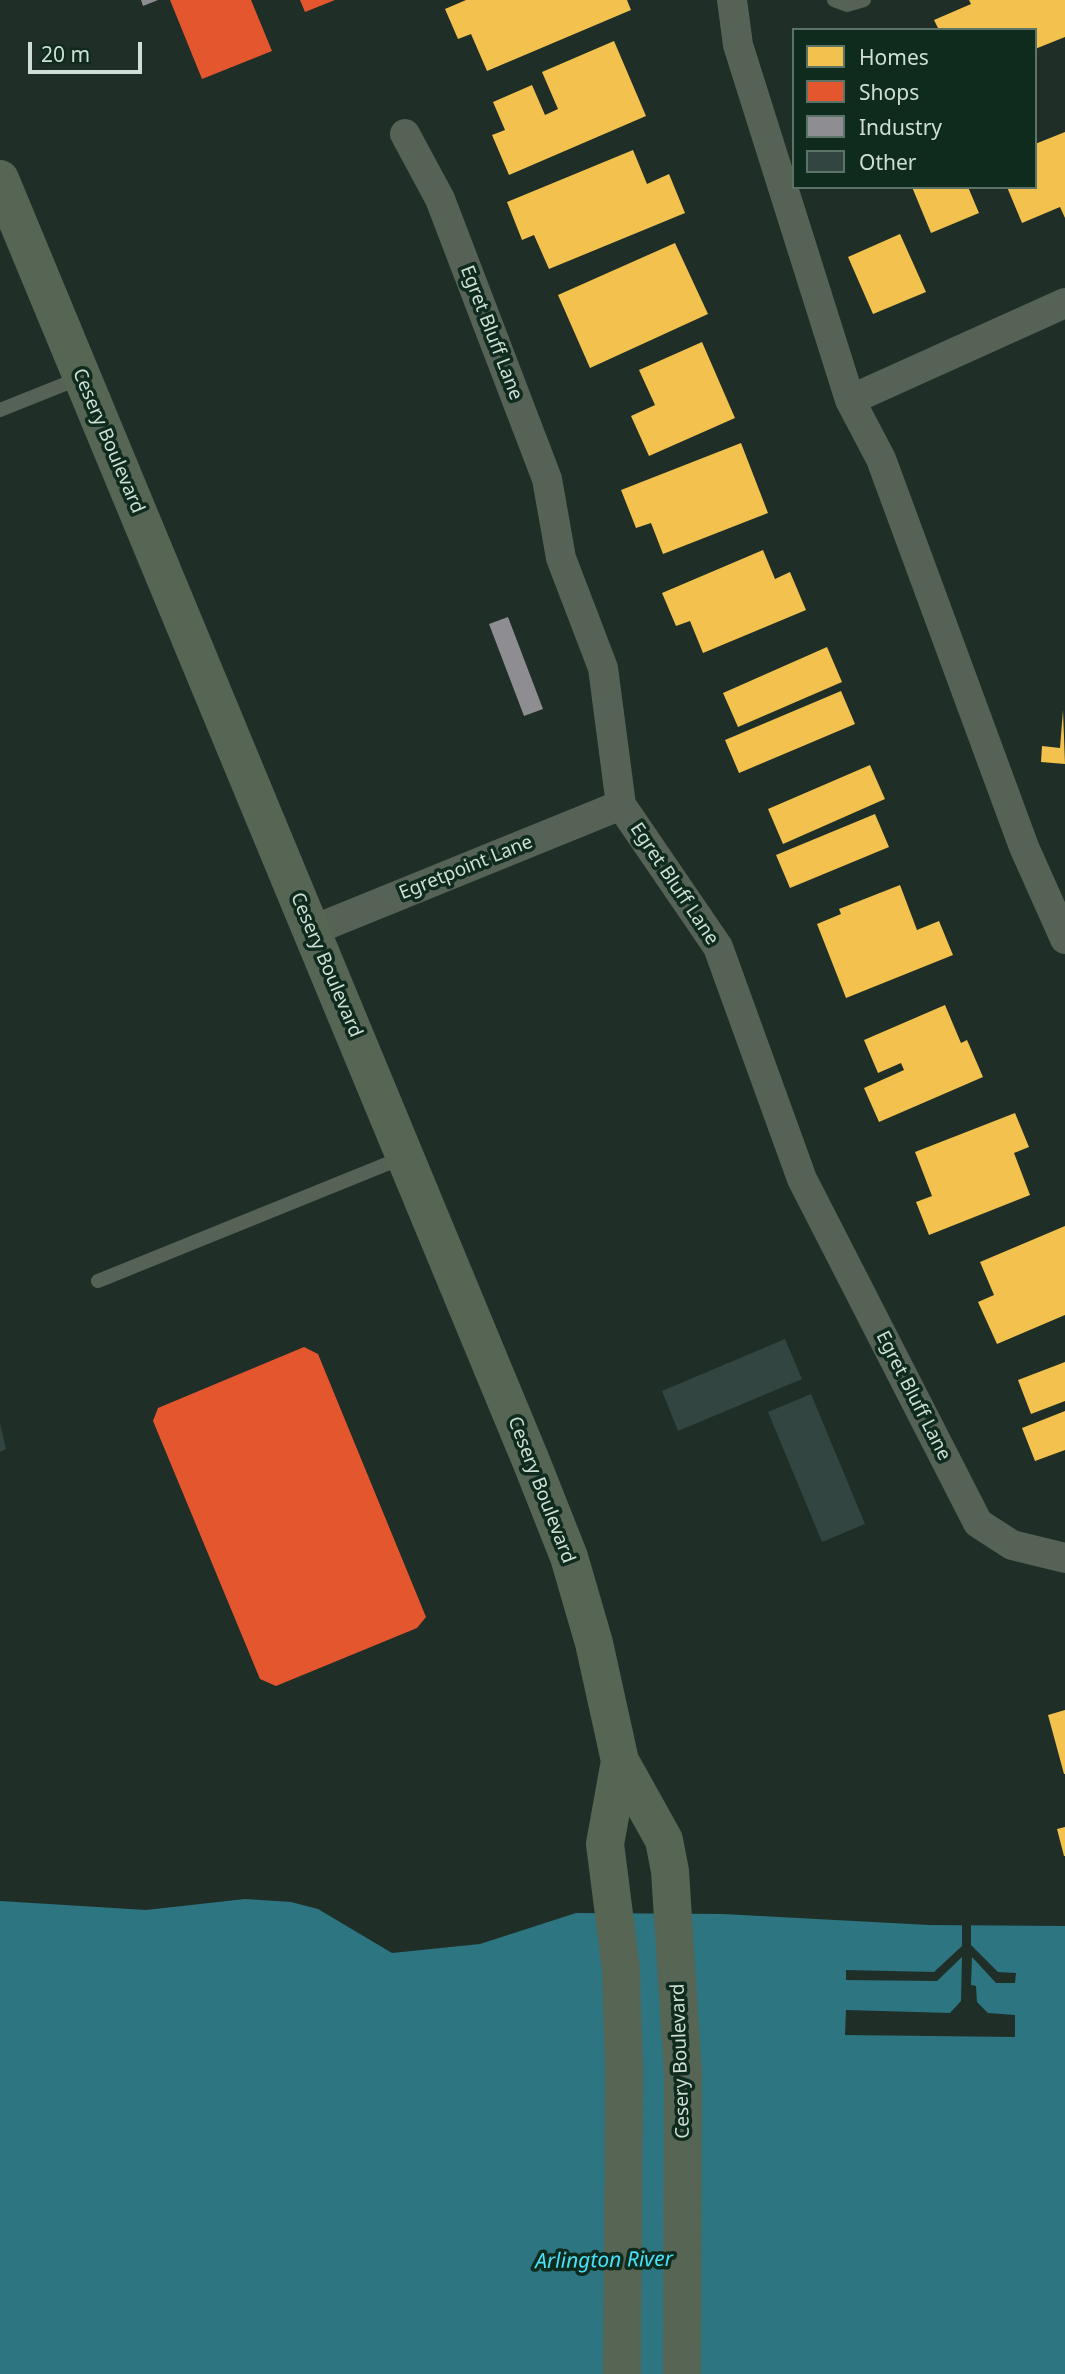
<!DOCTYPE html>
<html>
<head>
<meta charset="utf-8">
<style>
	body { margin:0 }
	#map { position:relative; width:1065px; height:2374px; overflow:hidden; background:#1f2f27; font-family:"Noto Sans",sans-serif }
	canvas { display:block }
	.legend { position:absolute; left:792px; top:28px; width:245px; height:161px; box-sizing:border-box; background:#0f2b1e; border:2px solid #5c7368; margin:0; padding:9px 12px; list-style:none; font-size:21px; color:#cfdfd6 }
	.legend li { display:flex; align-items:center; gap:14px; height:35px }
	.legend b { width:35px; border:2px solid #5c7368 }
	.scale { position:absolute; left:28px; top:42px; width:114px; height:32px; box-sizing:border-box; border:4px solid #cfdfd6; border-top:0; padding-left:9px; font-size:21px; line-height:24px; white-space:nowrap; color:#cfdfd6; -webkit-text-stroke:5px #0f2b1e; paint-order:stroke }
</style>
</head>
<body>
<div id="map">
<canvas width="1065" height="2374"></canvas>
<ul class="legend">
<li><b style="height:19px;background:#f2c14e"></b>Homes</li>
<li><b style="height:19px;background:#e4572e"></b>Shops</li>
<li><b style="height:19px;background:#8d8d92"></b>Industry</li>
<li><b style="height:19px;background:#334540"></b>Other</li>
</ul>
<div class="scale">20 m</div>
</div>
<script>
const ctx = document.querySelector('canvas').getContext('2d');
ctx.lineJoin = 'round';
function fillPath(path, color) { ctx.fillStyle = color; ctx.fill(path, 'evenodd'); }
function strokePath(path, color, width, dash) { ctx.strokeStyle = color; ctx.lineWidth = width; ctx.lineCap = dash ? 'butt' : 'round'; ctx.setLineDash(dash || []); ctx.stroke(path); }
function drawText(font, color, halo, rows, align = 'center') {
  ctx.font = font + ' "Noto Sans",sans-serif'; ctx.lineWidth = 7; ctx.setLineDash([]); ctx.textBaseline = 'middle'; ctx.strokeStyle = halo; ctx.fillStyle = color; for (const [text, x, y, turn = 0] of rows) {
    ctx.save(); ctx.translate(x, y); ctx.rotate((+turn || 0) * Math.PI / 180); ctx.textAlign = isNaN(turn) ? turn : align; if (halo) ctx.strokeText(text, 0, 0); ctx.fillText(text, 0, 0); ctx.restore();
  }
}
const water = new Path2D(`
	M245 1899 291 1902 318 1909 392 1953 480 1944 576 1913 723 1914 929 1925 1065 1926V2374H0V1901L146 1910Z`);
const pier = new Path2D(`
	M962 1922H971V1945L998 1972 1016 1973 1015 1983H996L972 1957 971 1985 976 1986 977 2002 988 2013 1015 2015V2037L845 2035 846 2010 950 2013 961 2001 962 1957 937 1981 846 1980V1970L934 1972 962 1946Z`);
const homes = new Path2D(`
	M466 0H627L631 10 487 71 471 34 458 39 445 9Z
	M969 0H1065V37L1035 49V30H939L934 20 971 4Z
	M614 41 646 116 509 175 492 135 505 130 493 102 532 85 545 115 558 109 542 72Z
	M1065 132V218L1060 207 1022 223 1007 187H1035V144Z
	M633 150 647 184 669 174 685 213 549 269 534 235 522 240 507 202Z
	M912 187H968L979 213 931 233Z
	M900 234 926 292 873 314 848 257Z
	M675 243 708 314 590 368 558 295Z
	M702 342 735 418 649 456 631 416 655 405 639 370Z
	M741 443 768 513 663 554 651 523 636 528 621 490Z
	M763 550 775 579 790 572 806 610 703 653 690 621 676 626 662 593Z
	M827 647 842 682 738 727 723 693Z
	M841 691 855 724 739 773 725 740Z
	M1063 710 1065 764 1041 762 1042 746 1060 748Z
	M870 765 885 799 783 844 768 809Z
	M875 814 889 847 790 888 776 855Z
	M900 885 917 930 939 921 953 955 846 998 817 924 841 914 839 909Z
	M945 1005 961 1043 967 1040 983 1077 879 1122 864 1088 904 1070 901 1063 878 1073 864 1040Z
	M1015 1113 1029 1147 1014 1153 1030 1195 929 1235 916 1202 932 1196 915 1152Z
	M1065 1226V1315L997 1344 978 1302 994 1295 980 1262Z
	M1065 1362V1401L1031 1414 1018 1380Z
	M1065 1411V1450L1035 1461 1022 1428Z
	M1065 1710V1774H1064L1048 1715Z
	M1065 1827V1856H1064L1057 1829Z`);
const shops = new Path2D(`
	M170 0H251L272 51 202 79Z
	M300 0H335L305 12Z
	M304 1347 318 1354 426 1617 417 1628 276 1686 260 1679 153 1421 158 1408Z`);
const industry = new Path2D(`
	M141 0H158L143 6Z
	M508 617 543 709 524 716 489 624Z`);
const building = new Path2D(`
	M785 1339 802 1379 678 1431 662 1391Z
	M811 1394 865 1524 822 1542 768 1412Z
	M0 1423 6 1449 0 1452Z`);
const service = new Path2D(`
	M834 0 847 5 864 0
	M0 410 80 378
	M98 1281 404 1157`);
const minor = new Path2D(`
	M732 0 738 45 850 400 881 459 1024 847 1065 939
	M405 134 440 199 547 479 561 558 603 668 621 805 718 947 802 1179 978 1523 1012 1545 1065 1558
	M850 400 1065 303
	M311 931 621 805`);
const secondary = new Path2D(`
	M0 179 531 1461 569 1557 594 1643 620 1761 664 1840 670 1871 683 2074 682 2374
	M620 1761 605 1844 621 1969 624 2072 622 2374`);
const streetNames = [
	["Egret Bluff Lane",491,333,69],
	["Cesery Boulevard",108,441,67],
	["Egretpoint Lane",466,868,-22],
	["Egret Bluff Lane",674,884,56],
	["Cesery Boulevard",326,965,67],
	["Egret Bluff Lane",913,1396,63],
	["Cesery Boulevard",541,1490,69],
	["Cesery Boulevard",681,2061,-92]
];
const waterNames = [
	["Arlington River",604,2261,-1]
];
fillPath(water, '#2c7581');
fillPath(pier, '#1f2f27');
fillPath(homes, '#f2c14e');
fillPath(shops, '#e4572e');
fillPath(industry, '#8d8d92');
fillPath(building, '#334540');
strokePath(service, '#556255', 14);
strokePath(minor, '#556255', 30);
strokePath(secondary, '#576555', 38);
drawText('19px', '#cfdfd6', '#0f2b1e', streetNames);
drawText('italic 21px', '#49e0f8', '#0f2b1e', waterNames);
</script>
</body>
</html>
